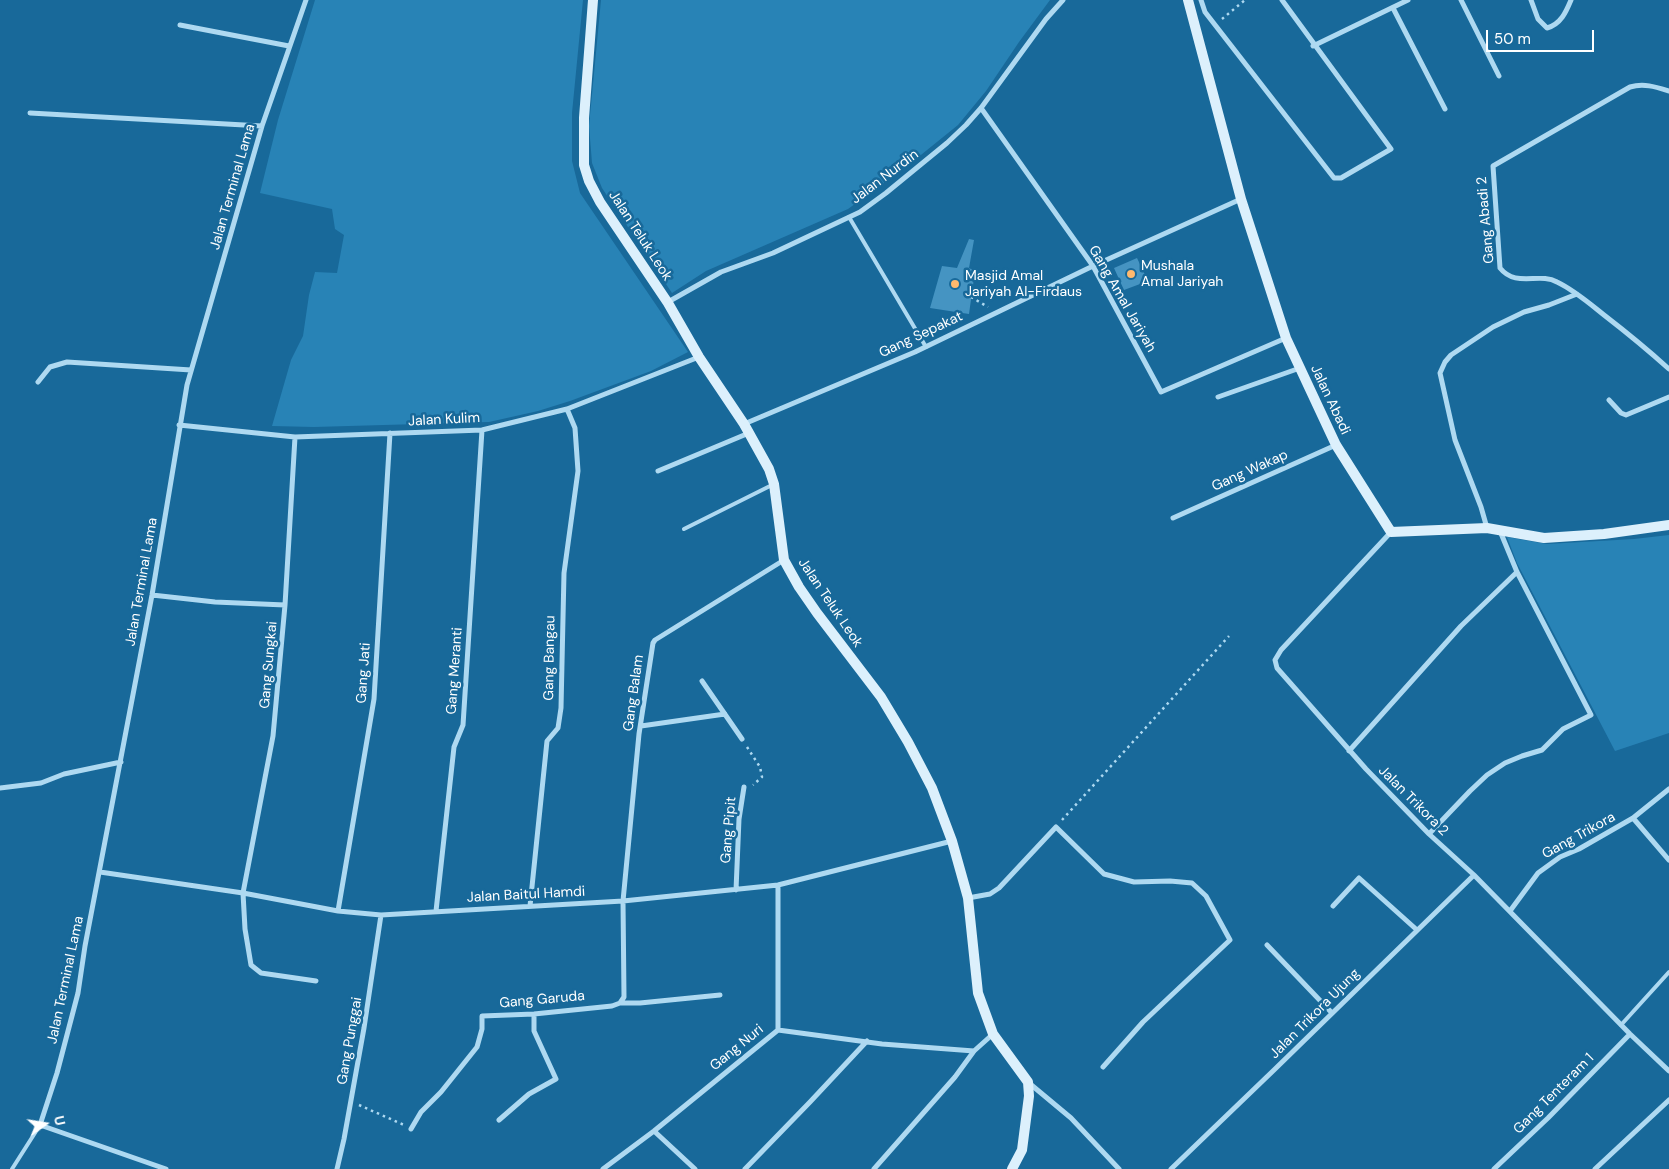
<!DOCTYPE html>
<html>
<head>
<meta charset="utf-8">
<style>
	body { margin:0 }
	#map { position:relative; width:1669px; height:1169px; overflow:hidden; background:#18699a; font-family:"DM Sans",sans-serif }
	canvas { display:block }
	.north { position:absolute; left:20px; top:1099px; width:50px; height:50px; -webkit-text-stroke:4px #18699a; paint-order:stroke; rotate:77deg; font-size:14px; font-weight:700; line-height:20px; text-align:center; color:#fff }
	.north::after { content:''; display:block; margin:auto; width:18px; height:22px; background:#fff; clip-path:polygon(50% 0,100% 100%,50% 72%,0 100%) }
	.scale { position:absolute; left:1486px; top:30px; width:108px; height:22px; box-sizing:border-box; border:2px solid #fff; border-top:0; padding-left:6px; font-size:15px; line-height:18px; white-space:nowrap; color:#fff; -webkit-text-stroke:4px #18699a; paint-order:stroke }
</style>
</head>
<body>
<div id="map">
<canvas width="1669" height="1169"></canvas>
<div class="north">U</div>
<div class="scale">50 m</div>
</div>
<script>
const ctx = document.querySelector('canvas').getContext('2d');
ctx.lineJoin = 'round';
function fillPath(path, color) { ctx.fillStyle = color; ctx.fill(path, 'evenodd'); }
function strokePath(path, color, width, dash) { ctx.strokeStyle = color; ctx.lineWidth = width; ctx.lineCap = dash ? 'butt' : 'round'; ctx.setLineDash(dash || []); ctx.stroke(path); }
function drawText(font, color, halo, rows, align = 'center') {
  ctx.font = font + ' "DM Sans",sans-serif'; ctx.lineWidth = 5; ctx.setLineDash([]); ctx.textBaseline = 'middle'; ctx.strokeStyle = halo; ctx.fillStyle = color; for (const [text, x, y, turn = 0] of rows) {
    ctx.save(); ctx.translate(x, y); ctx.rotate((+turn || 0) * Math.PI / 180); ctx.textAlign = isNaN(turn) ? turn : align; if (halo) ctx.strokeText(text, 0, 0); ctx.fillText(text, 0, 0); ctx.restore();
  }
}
const green = new Path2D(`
	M315 0H583L572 113V161L580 193 688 352 651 371 570 401 538 411 489 422 314 427 272 426 291 360 303 336 309 295 315 272 337 273 344 235 335 229 332 209 260 193 278 120Z
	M601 0H1050L1019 42 986 91 958 125 906 167 848 209 706 271 672 293 602 188 592 163 589 126Z
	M1669 535V733L1615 751 1517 563 1507 537 1547 544 1634 539Z`);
const building = new Path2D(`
	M969 239 974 240 969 268 975 271 969 314 930 308 942 266 957 268Z
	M1137 258 1148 281 1124 290 1114 268Z`);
const path = new Path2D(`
	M1222 19 1245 0
	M971 297 988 307
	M747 747 760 767 762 777 753 785
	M1062 820 1229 636
	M359 1105 404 1125`);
const lane = new Path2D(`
	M849 217 926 347
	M684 529 772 485
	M1621 1025 1669 972
	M12 1169 40 1125`);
const street = new Path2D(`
	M1201 0 1205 12 1334 178H1341L1391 149 1282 0
	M1461 0 1499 76
	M1531 0 1538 19 1547 28C1561 24 1566 12 1571 0
	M1393 8 1445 109
	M180 25 289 46
	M1313 46 1408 0
	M1669 91C1656 87 1644 83 1630 87L1493 166 1500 268C1516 288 1539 272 1557 282 1574 290 1589 303 1604 315 1626 332 1648 350 1669 369
	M981 108 1093 266 1161 392 1286 338
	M30 113 262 126
	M668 302 721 272 773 253 860 212 886 193 947 143 966 125 981 108 1046 19 1063 0
	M38 382 50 367 67 362 191 370
	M1218 397 1300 368
	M1609 400 1621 413 1626 415 1669 397
	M744 424 915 352 1093 266 1241 199
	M179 425 295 437 482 430 567 409 699 357
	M295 437 285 605 273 736 243 893 245 929 251 965 261 973 316 981
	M658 471 749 433
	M1173 518 1336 445
	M1487 528 1481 507 1455 440 1440 373 1445 362 1451 355 1493 327 1524 312 1549 305 1577 294
	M1391 532 1281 650 1275 660 1277 668 1366 769 1429 834 1474 875 1630 1034 1669 1071
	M152 595 215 602 285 605
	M702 681 742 739
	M641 726 725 714
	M1349 751 1461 626 1517 572
	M0 788 41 783 64 774 121 762
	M1633 818 1669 860
	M1429 834 1470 791 1487 775 1505 763 1522 756 1542 750 1563 729 1591 715 1517 572 1500 531
	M100 872 243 893 338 911 381 915 623 901 778 885 952 841
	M736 890 739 819 744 787
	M968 898 990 894 999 888 1056 827 1104 874 1134 882 1170 881 1192 883 1206 896 1230 940 1143 1022 1103 1067
	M530 906 547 741 558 728 561 708 564 573 578 471 575 428 567 409
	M1333 906 1359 878 1417 930
	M338 911 374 699 390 433
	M436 911 454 747 463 725 482 430
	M1510 911 1538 873 1560 857 1579 849 1633 818 1669 789
	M1267 945 1332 1013
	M620 1003H640L720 995
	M778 1030V885
	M1029 1083 1071 1118 1119 1169
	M499 1120 529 1094 556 1079 534 1031V1014
	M411 1129 421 1112 441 1092 477 1047 482 1029V1016L534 1014 612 1006 620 1003 624 997 623 901 639 734 653 643 655 640 784 560
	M654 1131 695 1169
	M166 1169 40 1125 57 1073 78 993 85 946 152 595 187 385 262 126 306 0
	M337 1169 344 1139 364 1028 381 915
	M603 1169 654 1131 778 1030 882 1044 974 1051
	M745 1169 810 1102 867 1041
	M874 1169 955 1077 974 1051 993 1034
	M1171 1169 1274 1070 1474 875
	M1494 1169 1548 1118 1630 1034
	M1595 1169 1669 1100`);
const secondary = new Path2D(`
	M593 0 584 118V165L589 181 600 202 668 303 699 357 744 424 769 469 774 484 784 560 799 587 817 613 881 697 908 742 932 788 952 841 968 898 978 993 993 1034 1028 1082 1029 1096 1022 1150 1012 1169
	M1188 0 1241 199 1286 338 1336 445 1391 532 1487 528 1544 538 1604 534 1669 525`);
const markers = [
	[1131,274,5,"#ffb96e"],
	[955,284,5,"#ffb96e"]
];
const streetNames = [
	["Jalan Nurdin",885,177,-37],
	["Jalan Terminal Lama",233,187,-74],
	["Gang Abadi 2",1486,220,-95],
	["Jalan Teluk Leok",640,236,57],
	["Gang Amal Jariyah",1122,299,60],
	["Gang Sepakat",921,335,-25],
	["Jalan Abadi",1330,400,65],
	["Jalan Kulim",444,420,-3],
	["Gang Wakap",1250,471,-24],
	["Jalan Terminal Lama",142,582,-80],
	["Jalan Teluk Leok",830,603,56],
	["Gang Bangau",550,658,-89],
	["Gang Sungkai",269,665,-85],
	["Gang Meranti",455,671,-86],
	["Gang Jati",364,673,-86],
	["Gang Balam",634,693,-82],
	["Jalan Trikora 2",1413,801,45],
	["Gang Pipit",729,830,-85],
	["Gang Trikora",1579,836,-29],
	["Jalan Baitul Hamdi",526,895,-3],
	["Jalan Terminal Lama",66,980,-78],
	["Gang Garuda",542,1000,-5],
	["Jalan Trikora Ujung",1315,1014,-45],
	["Gang Punggai",350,1041,-80],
	["Gang Nuri",737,1048,-39],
	["Gang Tenteram 1",1554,1094,-45]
];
const poiNames = [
	["Mushala",1141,266],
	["Amal Jariyah",1141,282],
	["Masjid Amal",965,276],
	["Jariyah Al-Firdaus",965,292]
];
fillPath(green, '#2883b6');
fillPath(building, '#4594c2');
strokePath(path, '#aed9f1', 2.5, [2.5, 4]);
strokePath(lane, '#aed9f1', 4);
strokePath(street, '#aed9f1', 5);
strokePath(secondary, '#dcf0fc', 10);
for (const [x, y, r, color] of markers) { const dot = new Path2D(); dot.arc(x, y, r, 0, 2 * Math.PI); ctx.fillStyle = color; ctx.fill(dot); strokePath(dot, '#18699a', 2); }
drawText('14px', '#fff', '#18699a', streetNames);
drawText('14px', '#fff', '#18699a', poiNames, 'left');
</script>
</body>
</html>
